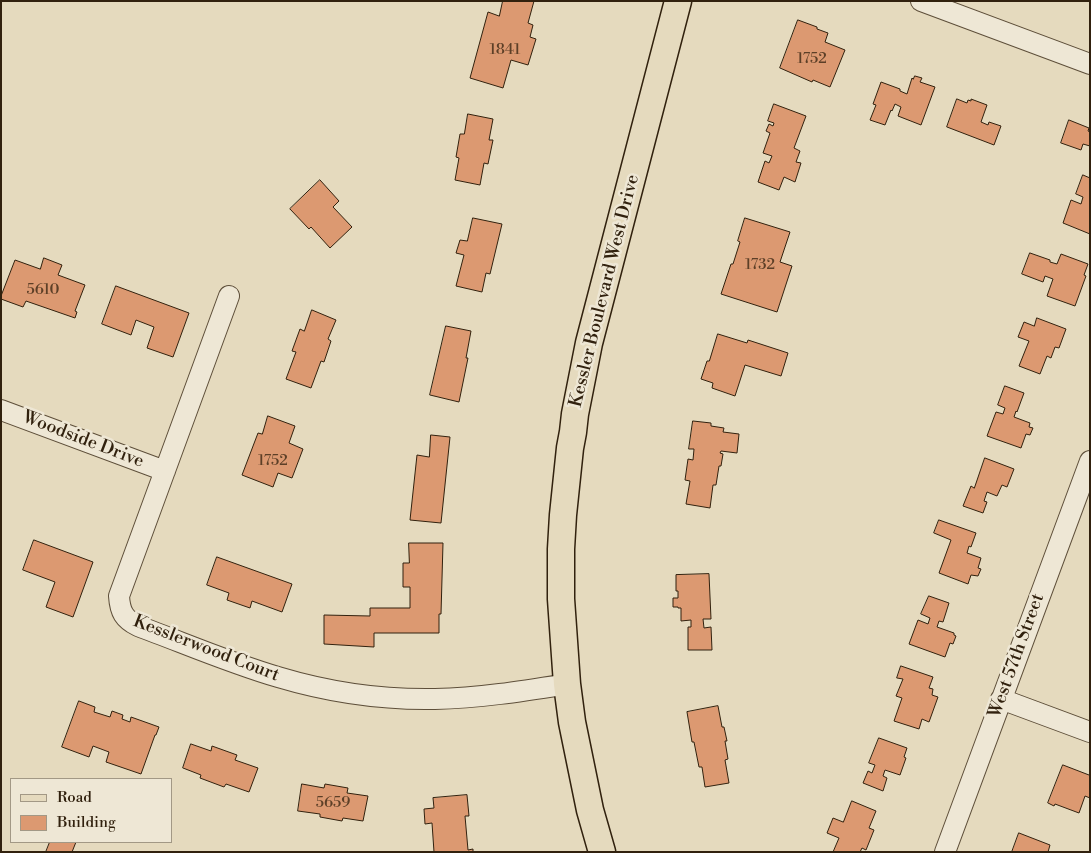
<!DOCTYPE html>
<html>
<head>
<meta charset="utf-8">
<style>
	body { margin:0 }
	#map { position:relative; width:1091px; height:853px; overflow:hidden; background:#e5dabe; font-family:"Libre Bodoni",serif }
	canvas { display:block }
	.frame { position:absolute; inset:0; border:2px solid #31210e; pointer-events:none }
	.legend { position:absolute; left:10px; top:778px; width:162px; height:65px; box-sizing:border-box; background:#eee7d5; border:1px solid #a29885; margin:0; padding:6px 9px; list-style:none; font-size:15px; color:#31210e }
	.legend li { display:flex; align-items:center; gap:10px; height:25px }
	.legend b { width:25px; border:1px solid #a29885 }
</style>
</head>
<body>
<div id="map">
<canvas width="1091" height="853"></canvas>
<div class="frame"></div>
<ul class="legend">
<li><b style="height:6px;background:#e5dabe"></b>Road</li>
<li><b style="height:14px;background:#dc9971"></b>Building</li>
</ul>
</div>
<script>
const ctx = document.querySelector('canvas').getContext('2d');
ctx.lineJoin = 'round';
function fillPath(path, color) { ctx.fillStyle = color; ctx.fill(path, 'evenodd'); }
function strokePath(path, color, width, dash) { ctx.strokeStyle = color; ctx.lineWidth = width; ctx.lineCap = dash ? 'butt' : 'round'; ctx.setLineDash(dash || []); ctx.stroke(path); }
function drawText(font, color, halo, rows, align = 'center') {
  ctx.font = font + ' "Libre Bodoni",serif'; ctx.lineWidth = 5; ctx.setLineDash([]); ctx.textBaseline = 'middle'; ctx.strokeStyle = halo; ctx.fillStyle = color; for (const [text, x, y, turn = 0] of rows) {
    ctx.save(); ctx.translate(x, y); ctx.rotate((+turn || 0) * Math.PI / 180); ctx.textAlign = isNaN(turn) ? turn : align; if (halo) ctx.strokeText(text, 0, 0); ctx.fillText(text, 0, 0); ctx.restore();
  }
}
const building = new Path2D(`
	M503 1H534L528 23 533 25 530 37 536 39 528 65 511 60 503 88 470 78 488 12 499 16Z
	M798 20 817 27V29L828 33 825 42 845 50 830 87 813 80 812 82 780 68Z
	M915 76 922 78 920 82 935 87 921 125 898 116 901 107 895 104 892 111 891 110 885 125 870 120 876 105 873 104 881 82 900 89V91L907 94 912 78 913 79Z
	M957 99 967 103 968 100 971 101V99L987 105 981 122 988 125 989 122 1001 126 994 145 947 127Z
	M774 104 806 116 794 148 800 151 796 162 801 163 795 182 784 177 779 190 758 182 765 161 769 163 772 156 763 153 770 133 766 131 769 124 773 126 774 123 768 121Z
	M468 114 493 119 489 140H493L488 164 484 163 480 185 455 180 459 158 456 157 460 134H464Z
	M1069 120 1089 128 1088 131 1090 132V146L1083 144 1081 150 1061 143Z
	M1083 175 1090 178V234L1063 223 1071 200 1081 204 1083 197 1076 194Z
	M320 180 339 201 333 207 352 227 330 248 311 227 309 229 290 209Z
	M473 218 502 224 490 274 486 273 482 292 456 286 464 255 456 253 460 240 467 241Z
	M745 218 790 232 780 262 792 266 777 312 721 294 731 264H733L740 242 738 241Z
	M1030 253 1050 260V262L1057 264 1061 254 1088 264 1084 275 1086 276 1075 306 1047 296 1053 279 1045 276 1043 282 1022 274Z
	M44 258 62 265 58 275 85 285 75 311 77 312 75 318 26 301 23 307 1 299V296L15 260 40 269Z
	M116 286 189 313 173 357 147 348 154 327 136 320 131 335 102 324Z
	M312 310 336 320 328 339 331 341 324 362 321 361 311 388 286 379 296 352 292 351 300 329 304 331Z
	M1037 318 1066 329 1059 348 1055 347 1051 358 1047 356 1040 374 1019 366 1029 341 1018 337 1024 322 1034 326Z
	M446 326 471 331 466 358H468L459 402 430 395Z
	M718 334 747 343 748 340 788 353 781 376 745 365 735 396 712 388 713 383 701 379 707 361H709Z
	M1005 386 1024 393 1017 412 1016 411 1014 417 1030 423 1029 427 1033 428 1030 435 1026 434 1021 448 987 436 996 412 1003 414 1005 408 998 405Z
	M268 416 295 426 289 443 303 449 292 478 278 473 273 487 242 475 258 433 262 434Z
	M693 421 711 423V426L724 428 723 432 739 434 737 453 721 451 720 453 723 454 721 466H719L716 485H713L710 508 686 504 690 481 685 480 688 459 693 460 694 449H689Z
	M431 435 450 437 441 523 410 520 417 455 429 457Z
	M985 458 1014 469 1007 487 1002 485 997 496 987 492 984 501 987 502 983 513 963 506 971 486 974 488Z
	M939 520 976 533 971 547 969 546 967 553 981 558 978 568 981 569 978 576 971 575 968 584 939 573 951 540 934 533Z
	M34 540 93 562 73 617 46 607 55 582 23 570Z
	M409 543H443L441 614H439V633H374V647L324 644V615L370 616V608H410V587H403V563H409Z
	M217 557 292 584 282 612 252 601 250 608 227 600 229 593 207 585Z
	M709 574 711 619H703L704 628 711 627 712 650H688V627H691V620L681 621V608H678V607H673V598H678V591H676V575Z
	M929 596 949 603 943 622 939 621 937 627 954 633V635L956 636 953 644 950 643 945 657 909 644 918 620 928 624 930 618 921 614Z
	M901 666 933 677 929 688 933 689 932 695 938 697 929 722 922 719 919 729 894 721 902 698 896 696 903 679 897 678Z
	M79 701 95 707 94 712 110 717 112 711 123 715 122 719 130 722 131 717 159 727 156 735H155L141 774 106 762 109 752 93 746 89 757 62 747Z
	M718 706 722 727H724L727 741H725L728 759 725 760 729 783 705 787 702 767H699L694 742H692L687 712Z
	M879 738 907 748 904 757 906 758 900 775 885 770 883 776 887 778 883 791 863 783 868 771 872 773 875 765 869 763Z
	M191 744 211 751 212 746 237 755 235 760 258 768 249 792 226 784 224 787 200 778 201 775 183 768Z
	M1063 765 1089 775 1090 774V798L1085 796 1079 813 1055 804 1054 806 1048 803Z
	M302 784 324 788 325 784 348 788 347 793 368 796 363 821 343 818 342 821 320 817V814L298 811Z
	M467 795 469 816H465L468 850 473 849V852H434L432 823 425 824 424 809 434 808 433 798Z
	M852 801 876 811 869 828 874 830 866 850 862 848 860 852H833L839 838 827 833 833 818 843 822Z
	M1019 833 1050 845 1048 852H1012Z
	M50 842H76L72 852H46Z`);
const minor = new Path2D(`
	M921 1 1090 64
	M229 296 119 596C120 612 124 619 138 626 184 643 230 663 278 677 328 692 382 700 435 699 480 698 523 691 567 684
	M1 410 165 471
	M1001 699 1090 732
	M945 852 1090 461`);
const major = new Path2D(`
	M602 852 590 810 572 722 567 684 561 599V549L563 515 570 448 573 432 575 414 589 343 678 1`);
const numberNames = [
	["1841",505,50],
	["1752",812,59],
	["1732",760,265],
	["5610",43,290],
	["1752",273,461],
	["5659",333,803]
];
const streetNames = [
	["Kessler Boulevard West Drive",605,291,-76],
	["Woodside Drive",83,440,21],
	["Kesslerwood Court",206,649,21],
	["West 57th Street",1017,656,-70]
];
fillPath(building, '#dc9971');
strokePath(building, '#31210e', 1);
strokePath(minor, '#5e4f3a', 22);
strokePath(major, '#31210e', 29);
strokePath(minor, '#eee7d5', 20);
strokePath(major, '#e5dabe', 26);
drawText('15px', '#5c3f27', null, numberNames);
drawText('18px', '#31210e', '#eee7d5', streetNames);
</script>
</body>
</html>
